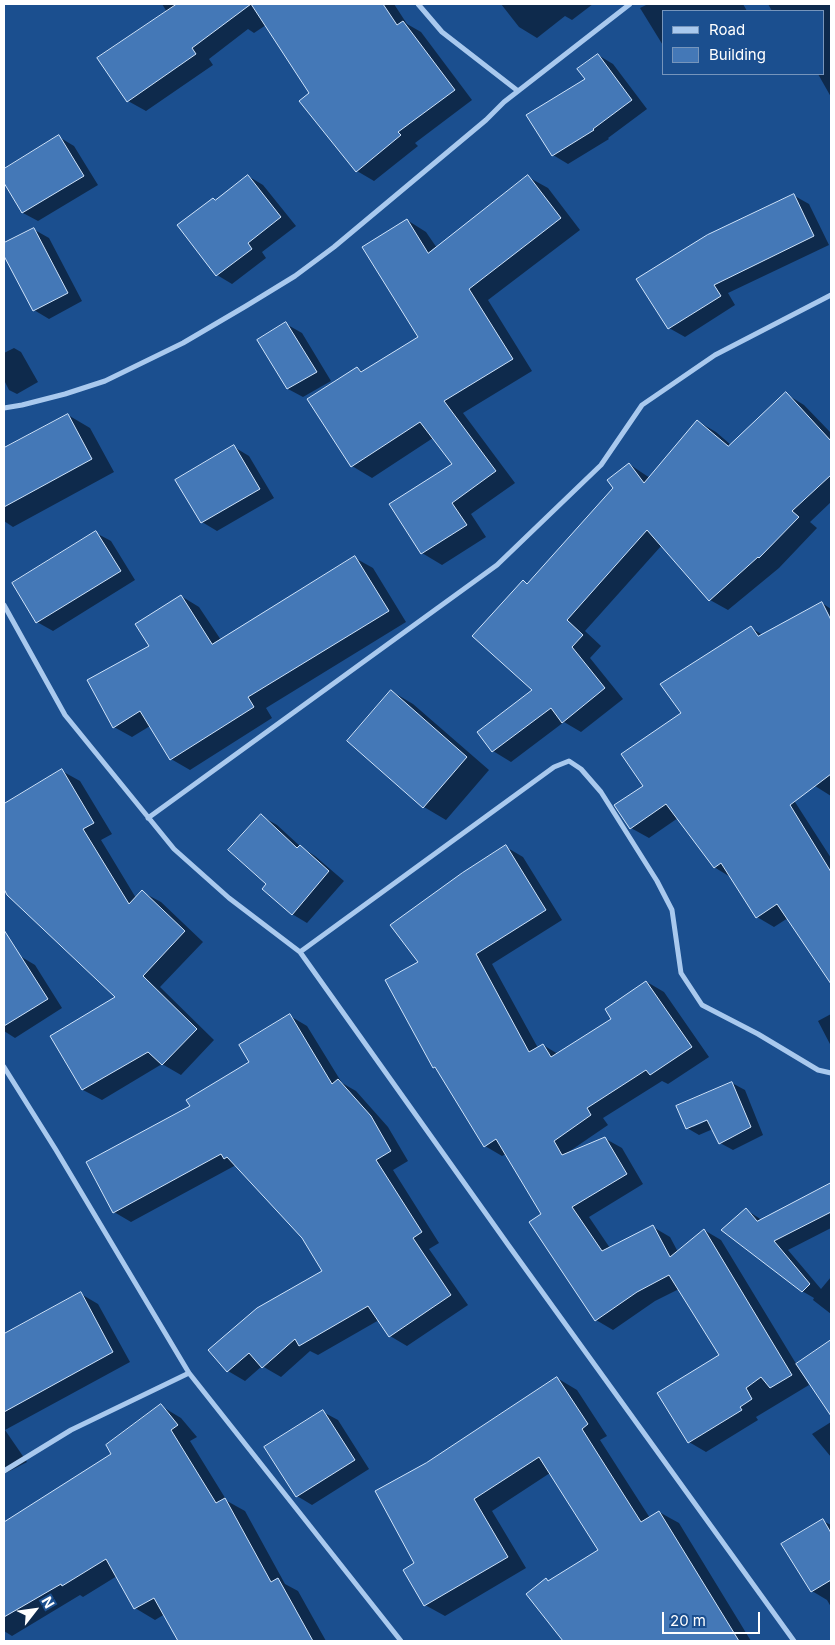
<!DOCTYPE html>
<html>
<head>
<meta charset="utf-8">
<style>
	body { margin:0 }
	#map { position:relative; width:835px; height:1645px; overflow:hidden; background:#1b4f8f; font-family:Inter,sans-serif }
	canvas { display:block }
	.frame { position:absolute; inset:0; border:5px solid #fff; pointer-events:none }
	.legend { position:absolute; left:662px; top:10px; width:162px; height:65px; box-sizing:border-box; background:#1b4f8f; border:1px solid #7695bc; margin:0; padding:6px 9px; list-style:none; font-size:15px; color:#fff }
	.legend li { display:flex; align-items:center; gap:10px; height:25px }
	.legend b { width:25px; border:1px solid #7695bc }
	.north { position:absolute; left:10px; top:1585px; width:50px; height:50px; -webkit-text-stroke:4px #1b4f8f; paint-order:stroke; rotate:60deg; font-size:14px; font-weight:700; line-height:20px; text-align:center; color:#fff }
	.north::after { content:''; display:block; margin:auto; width:18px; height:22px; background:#fff; clip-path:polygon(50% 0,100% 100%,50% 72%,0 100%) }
	.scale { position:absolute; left:662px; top:1612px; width:98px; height:22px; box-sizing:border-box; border:2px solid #fff; border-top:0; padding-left:6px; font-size:15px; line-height:18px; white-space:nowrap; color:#fff; -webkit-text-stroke:4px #1b4f8f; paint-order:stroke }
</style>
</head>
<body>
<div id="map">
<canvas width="835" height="1645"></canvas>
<div class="frame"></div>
<ul class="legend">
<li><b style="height:6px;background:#a9c9ee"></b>Road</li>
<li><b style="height:14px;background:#4478b7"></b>Building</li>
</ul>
<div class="north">N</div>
<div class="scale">20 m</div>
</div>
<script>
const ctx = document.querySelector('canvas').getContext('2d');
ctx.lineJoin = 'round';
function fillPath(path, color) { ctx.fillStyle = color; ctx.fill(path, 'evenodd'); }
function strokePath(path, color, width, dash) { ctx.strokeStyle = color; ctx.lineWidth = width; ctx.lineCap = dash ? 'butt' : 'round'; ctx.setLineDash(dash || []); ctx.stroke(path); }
const shadow = new Path2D(`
	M162 4H296L300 11 311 4H394L407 24 421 32 472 100 415 143 418 146 374 181 357 171 311 93 266 25 254 33 248 29 209 59 213 65 146 111 128 101 99 59 167 12Z
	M501 4H593L572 20 565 16 537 38 519 27Z
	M648 4H743L747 11H664V47L640 8Z
	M768 4H831V97L818 74H824V11H772Z
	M598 55 613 64 647 109 608 138 609 139 568 164 553 155Z
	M59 137 74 146 98 185 38 221 23 213 4 181V170Z
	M248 176 263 185 296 226 262 252 266 258 232 284 217 275 216 201Z
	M528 177 548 188 580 230 488 300 532 371 463 413 515 483 471 514 486 537 442 565 422 553 454 465 433 438 372 478 352 466 357 368 364 372 420 338 407 220 426 232 437 248Z
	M793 195 809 204 829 245 728 293 735 305 685 337 669 328Z
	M33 229 49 238 82 301 49 319 34 310 4 253V245Z
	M286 324 302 333 331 381 303 397 288 389 259 340Z
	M14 348 21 352 38 382 17 394 9 390 4 380V353Z
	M786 394 804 405 831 433V502L810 522 817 528 779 568 728 610 710 600 662 545 585 631 601 646 590 658 623 699 581 732 564 722 511 762 493 751 534 690 523 581 529 585 614 488 629 464 650 478 697 421 716 432 731 445Z
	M68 415 90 428 114 472 13 527 4 521V449Z
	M234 447 249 456 274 498 217 531 202 522Z
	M96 533 111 541 135 580 53 631 37 622 13 583Z
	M355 558 373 568 406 622 266 708 272 718 190 770 171 759 150 726 132 737 114 727 151 647 181 596 199 607 221 640Z
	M822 603 831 609V796L815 786 786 788 831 858V984L788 918 774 927 757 917 732 878 714 867 678 818 649 838 631 828 644 786 682 713 751 628 763 635Z
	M391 691 413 704 489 770 446 820 424 807 348 741Z
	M62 771 80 781 112 834 101 840 136 898 142 892 161 902 203 942 160 987 214 1040 181 1075 162 1064 102 1100 83 1090 52 1036 117 997 8 894 4 887V805Z
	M261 816 277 825 301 847 315 856 344 881 307 923 292 914Z
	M506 847 523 857 562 920 492 964 538 1048 543 1045 558 1054 613 1019 647 982 664 992 709 1057 668 1084 662 1081 603 1118 608 1125 567 1153 604 1138 622 1148 643 1184 589 1217 610 1248 653 1227 670 1237 678 1252 704 1230 721 1240 809 1385 756 1417 758 1420 706 1452 689 1442 721 1355 679 1289 655 1301 613 1330 596 1320 543 1215 506 1154 502 1156 485 1146 439 1070 434 1068 419 963Z
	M20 956 35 965 62 1008 15 1038 4 1031V967Z
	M831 1014V1046L818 1021Z
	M290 1016 307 1026 342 1083 356 1091 388 1127 408 1161 393 1170 439 1243 429 1249 468 1305 407 1346 390 1336 379 1320 318 1355 310 1351 281 1377 262 1366 245 1381 228 1371 324 1271 303 1237 236 1165 131 1222 114 1212 191 1107 251 1062Z
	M732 1083 745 1090 763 1135 733 1150 720 1143 713 1129 699 1135 687 1128ZM712 1116 713 1118 693 1127V1124Z
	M831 1185V1228L788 1250 821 1289 831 1277V1314L813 1300 814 1298 802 1291 746 1210 762 1220Z
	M81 1294 98 1304 130 1362 5 1430 27 1462 4 1474V1335Z
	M557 1378 577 1390 607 1436 600 1440 650 1518 659 1512 679 1523 751 1641H564L528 1594 600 1550 550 1473 492 1511 526 1568 445 1616 425 1605 416 1564 427 1464Z
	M161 1406 181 1418 197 1437 190 1441 227 1501 245 1511 285 1584 298 1591 326 1641H180L165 1614 155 1620 135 1608 117 1576 83 1597 80 1595 12 1636 4 1631V1523L113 1454Z
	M323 1412 338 1420 369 1469 312 1505 297 1496Z
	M831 1422V1457L812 1434Z
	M823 1521 831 1525V1607L827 1600 812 1591Z`);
const building = new Path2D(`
	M177 4H383L397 25 403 21 455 90 398 132 401 135 356 172 299 101 309 93 251 4 192 48 196 54 127 102 97 58Z
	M598 54 632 100 593 129 594 130 552 156 526 115 585 79 577 69Z
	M59 135 84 176 22 213 4 183V169Z
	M248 175 281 217 248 243 252 249 216 276 177 225 213 198 215 200Z
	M528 175 561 218 469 289 513 359 444 401 496 471 452 503 467 525 421 554 389 504 452 464 420 422 351 467 307 399 357 367 361 372 418 337 362 247 407 219 428 253Z
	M794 194 814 236 714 285 721 296 668 329 636 279 707 235Z
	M34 228 68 293 33 311 4 256V243Z
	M286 322 317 372 287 389 257 340Z
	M786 392 831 441V475L792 511 799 517 759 558 758 557 709 601 647 530 567 620 583 635 572 647 605 688 562 723 551 708 492 752 477 732 532 690 472 636 523 580 527 584 613 488 607 480 629 463 644 483 697 420 728 446Z
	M68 414 92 459 4 507V448Z
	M234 445 260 489 201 523 175 480Z
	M96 531 121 571 36 623 12 583Z
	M355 556 389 611 248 697 254 707 170 760 140 711 113 728 87 680 149 646 135 624 181 595 212 644Z
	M822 602 831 620V774L790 805 831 872V984L777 904 756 918 721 863 714 868 666 804 630 829 614 805 643 786 621 754 681 713 660 684 751 626 758 636Z
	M391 690 467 757 423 808 347 741Z
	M62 769 94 823 83 829 129 904 142 890 185 931 143 976 197 1029 162 1065 148 1052 82 1090 50 1036 115 997 7 895 4 889V804Z
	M261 814 297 848 300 845 329 871 292 915 262 889 266 884 228 850Z
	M506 845 546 910 476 954 529 1052 543 1044 551 1057 611 1019 605 1009 646 981 692 1047 650 1075 646 1070 587 1108 591 1115 554 1141 562 1155 605 1137 627 1174 572 1207 602 1251 653 1225 670 1257 704 1229 792 1375 770 1388 761 1377 746 1388 752 1399 740 1407 742 1410 688 1443 657 1393 719 1355 669 1275 637 1292 595 1321 529 1222 541 1214 496 1139 484 1147 435 1067 433 1068 385 980 418 962 390 925 462 873Z
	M4 930 48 999 4 1026Z
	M290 1014 332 1084 338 1079 371 1116 391 1151 376 1160 422 1232 413 1238 451 1295 389 1337 368 1306 299 1346 295 1339 262 1368 249 1353 227 1372 208 1350 257 1308 322 1271 302 1238 227 1157 224 1159 221 1154 113 1213 86 1162 190 1106 186 1100 249 1062 239 1045Z
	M732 1082 751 1127 719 1144 707 1120 686 1129 676 1106Z
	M831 1183V1212L774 1241 810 1284 802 1292 721 1230 746 1208 757 1221Z
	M81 1292 113 1352 4 1412V1334Z
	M831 1340V1416L796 1364Z
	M557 1377 588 1424 582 1429 641 1522 659 1511 739 1641H563L526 1594 546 1578 548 1581 598 1550 539 1457 474 1499 508 1557 424 1606 403 1570 414 1563 375 1491 426 1463Z
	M161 1404 178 1425 171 1430 216 1503 225 1498 271 1582 278 1578 313 1641H178L154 1598 134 1609 106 1559 62 1586 61 1584 4 1617V1522L111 1454 106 1445Z
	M323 1410 355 1460 296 1497 264 1447Z
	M823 1519 831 1533V1580L811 1592 781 1544Z`);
const street = new Path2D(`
	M418 4 442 32 518 91
	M4 408 22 405 65 394 105 381 183 343 246 306 295 276 334 247 486 120 504 102 630 4
	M4 605 65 715 174 849 229 898 300 952 509 1246 794 1641
	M148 818 497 565 601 465 642 405 715 355 831 295
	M300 952 554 767 569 761 581 769 601 792 657 881 672 910 681 973 702 1005 758 1034 818 1070 831 1073
	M4 1067 56 1150 189 1373 401 1641
	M4 1471 71 1430 189 1373`);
fillPath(shadow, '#0007');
fillPath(building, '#4478b7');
strokePath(building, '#cfe3fa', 1);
strokePath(street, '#a9c9ee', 5);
</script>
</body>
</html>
